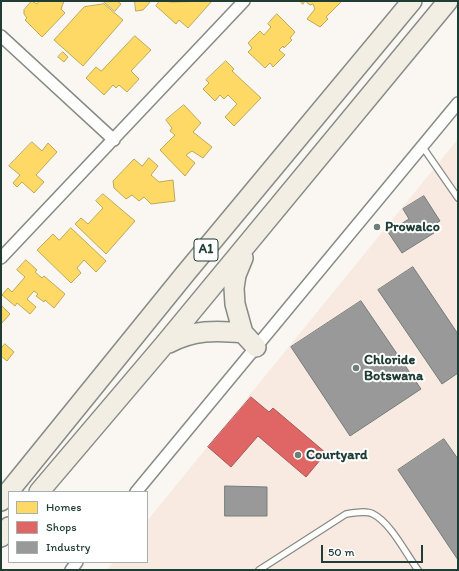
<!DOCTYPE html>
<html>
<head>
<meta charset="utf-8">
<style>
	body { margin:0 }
	#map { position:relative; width:459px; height:571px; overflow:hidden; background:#faf6f2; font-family:Itim,sans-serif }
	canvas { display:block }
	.frame { position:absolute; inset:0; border:2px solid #1f3d34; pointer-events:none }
	.legend { position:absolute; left:8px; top:491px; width:140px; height:72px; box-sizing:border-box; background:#fff; border:1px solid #a5b1ae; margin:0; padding:5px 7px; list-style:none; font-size:12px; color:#1f3d34 }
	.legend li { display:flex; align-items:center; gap:8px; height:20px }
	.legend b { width:20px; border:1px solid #a5b1ae }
	.scale { position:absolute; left:321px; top:545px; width:102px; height:18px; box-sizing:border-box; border:2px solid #1f3d34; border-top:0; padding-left:5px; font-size:12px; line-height:14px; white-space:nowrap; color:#1f3d34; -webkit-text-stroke:3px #fff; paint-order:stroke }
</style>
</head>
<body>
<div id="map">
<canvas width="459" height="571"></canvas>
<div class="frame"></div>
<ul class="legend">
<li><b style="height:11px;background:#ffd966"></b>Homes</li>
<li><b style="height:11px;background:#e06666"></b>Shops</li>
<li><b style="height:11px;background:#999"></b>Industry</li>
</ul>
<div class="scale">50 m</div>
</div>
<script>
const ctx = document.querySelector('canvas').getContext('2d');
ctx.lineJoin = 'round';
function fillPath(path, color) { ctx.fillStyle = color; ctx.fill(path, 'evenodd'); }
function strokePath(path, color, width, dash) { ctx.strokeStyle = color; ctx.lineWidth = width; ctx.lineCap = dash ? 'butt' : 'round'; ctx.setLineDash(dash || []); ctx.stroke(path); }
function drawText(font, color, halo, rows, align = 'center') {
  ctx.font = font + ' Itim,sans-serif'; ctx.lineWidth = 4; ctx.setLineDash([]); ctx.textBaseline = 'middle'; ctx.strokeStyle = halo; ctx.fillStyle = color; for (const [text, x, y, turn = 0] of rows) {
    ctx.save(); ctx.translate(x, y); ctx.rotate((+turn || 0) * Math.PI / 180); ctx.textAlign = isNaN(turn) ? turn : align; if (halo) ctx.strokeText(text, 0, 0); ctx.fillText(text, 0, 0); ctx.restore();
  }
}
const built = new Path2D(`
	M458 139V570H107L113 562H147V521Z`);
const homes = new Path2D(`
	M32 1 37 4 39 1H64L61 9 65 13 42 37 25 20 27 18 24 14V10Z
	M103 1H117L121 4 115 11Z
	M135 1H151L143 10 136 11Z
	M160 1 172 2 212 1 188 28 179 20 176 24 156 6Z
	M300 1H342L326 17 328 19 320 27 307 19 315 9 313 4 310 5 305 1 303 4Z
	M104 4 123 20 83 66 54 40 84 7Z
	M277 14 295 32 290 38 292 40 284 48 283 46 279 50 285 55 273 67 270 63 265 68 248 52 252 48 248 43 260 31 264 35 271 27 268 24Z
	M135 36 151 50 131 71 139 79 127 92 119 85 116 88 113 85 104 95 86 78 96 67 101 71Z
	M63 52 68 57 64 62 58 57Z
	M226 61 234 69 232 71 261 98 234 126 225 117 237 104 228 95 224 99 220 95 215 101 203 89 209 83 206 80Z
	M184 105 201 123 193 132 212 147 203 158 192 151 186 155 195 163 185 176 160 150 175 135 170 131 172 128 166 120Z
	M32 142 42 151 48 143 57 152 36 175 44 182 34 193 22 182 17 187 13 183 20 175 9 166Z
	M149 158 158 166 151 175 159 182 173 180 175 201 151 204 144 197 139 201 132 195 126 199 114 188 113 181 134 159 142 166Z
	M103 194 135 221 106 254 75 224 81 218 88 224 103 208 96 201Z
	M71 228 106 261 96 272 84 260 77 268 81 273 71 283 37 250 53 234 59 240Z
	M26 260 37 270 35 272 42 278 44 276 65 294 54 308 45 300 44 302 36 296 38 294 34 291 27 299 36 307 30 314 17 303 15 306 2 295 8 288 12 292 25 277 17 270Z
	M1 305 10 314 1 324Z
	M5 344 14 352 7 361 1 356V349Z`);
const shops = new Path2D(`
	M251 397 269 412 273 408 326 453 306 477 258 436 231 467 208 447Z`);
const industry = new Path2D(`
	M424 196 440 221 430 227 434 233 402 253 388 232 409 219 403 209Z
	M413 267 458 334V373L442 384 378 290Z
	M361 301 421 389 350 436 291 347Z
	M444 439 458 459V560L398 470Z
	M225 486 267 487V516H225Z`);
const service = new Path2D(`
	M422 146 458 198
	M259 570 346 514C354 513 366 510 373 514 391 523 406 554 418 570`);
const minor = new Path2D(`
	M1 36 114 140
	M1 258 244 1
	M136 492 458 103
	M71 570 77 562`);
const trunk = new Path2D(`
	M243 258 236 275 234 288 235 304 243 333 256 347
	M169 343C193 330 216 330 243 333
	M39 492 163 346 448 1
	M1 501 185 274 412 1
	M1 537 9 527`);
const markers = [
	[377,227,4,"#6c7e76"],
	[356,368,4,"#6c7e76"],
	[298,455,4,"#6c7e76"]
];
const shields = [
	[206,250,24]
];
const shieldNames = [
	["A1",206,250]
];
const poiNames = [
	["Prowalco",385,227],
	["Chloride",364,360],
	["Botswana",364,376],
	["Courtyard",306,455]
];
fillPath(built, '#f8eae1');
fillPath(homes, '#ffd966');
strokePath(homes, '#bcaa57', 1);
fillPath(shops, '#e06666');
strokePath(shops, '#a65a57', 1);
fillPath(industry, '#999');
strokePath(industry, '#747d7b', 1);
strokePath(service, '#878b87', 8);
strokePath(minor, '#878b87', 14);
strokePath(trunk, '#878b87', 22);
strokePath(service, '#fefefd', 5.5);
strokePath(minor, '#fefefd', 11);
strokePath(trunk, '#f2eee4', 19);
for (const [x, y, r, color] of markers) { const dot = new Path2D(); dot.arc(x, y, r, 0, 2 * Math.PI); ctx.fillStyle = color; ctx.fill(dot); strokePath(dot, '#fff', 1.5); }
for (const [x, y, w] of shields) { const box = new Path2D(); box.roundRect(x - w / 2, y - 11, w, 22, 3); ctx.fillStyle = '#fff'; ctx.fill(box); strokePath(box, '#1f3d34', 1); }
drawText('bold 13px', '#1f3d34', null, shieldNames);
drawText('bold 14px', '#1f3d34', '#fff', poiNames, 'left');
</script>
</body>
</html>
